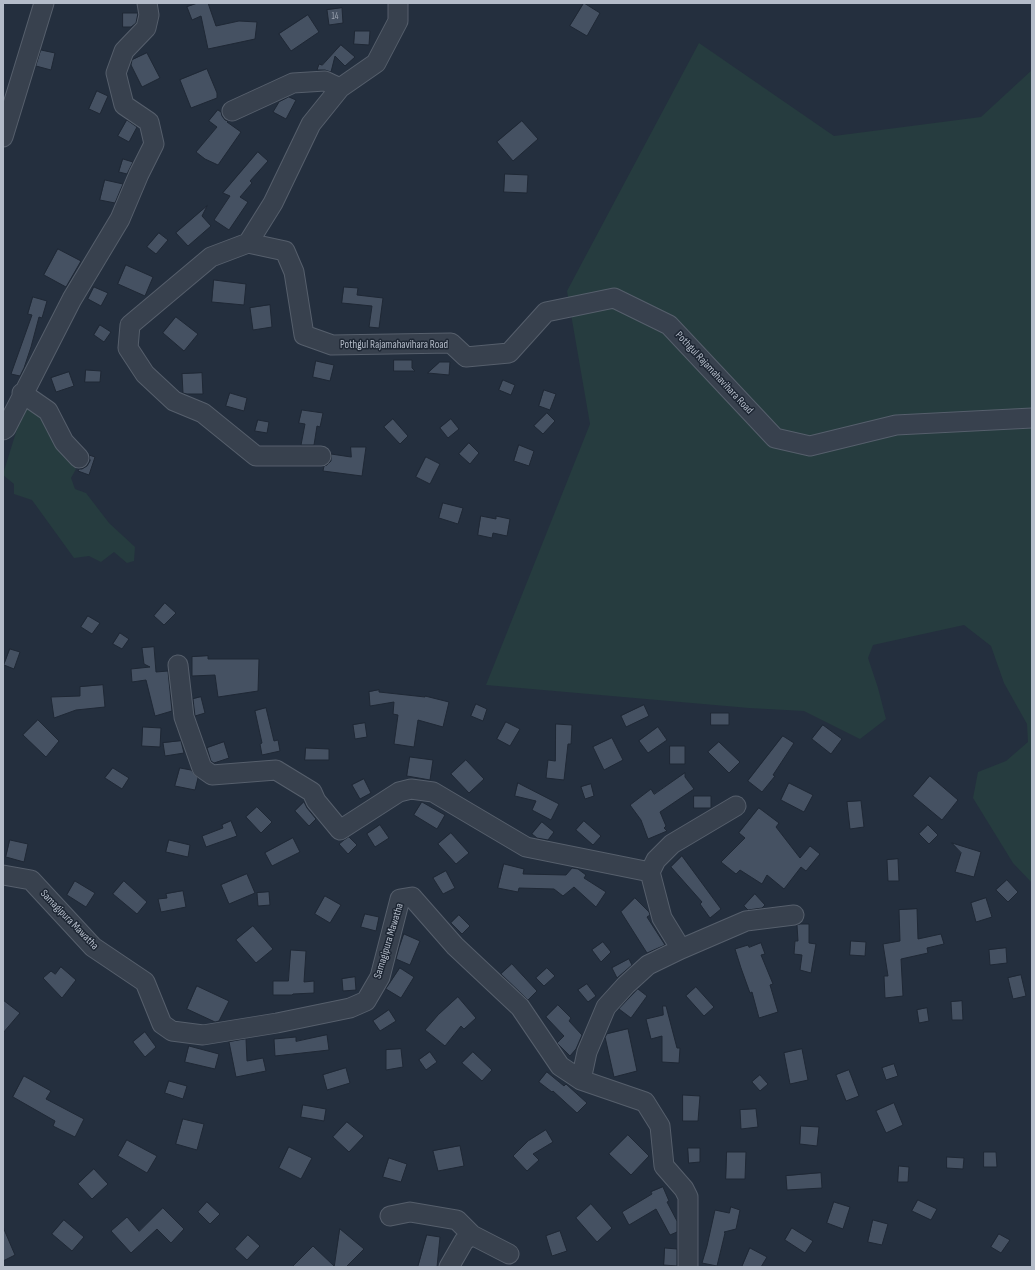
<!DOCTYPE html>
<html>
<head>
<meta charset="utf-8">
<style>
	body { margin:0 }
	#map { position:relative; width:1035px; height:1270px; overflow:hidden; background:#242f3e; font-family:"Sofia Sans Condensed",sans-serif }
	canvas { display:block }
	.frame { position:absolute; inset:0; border:4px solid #b4bcc9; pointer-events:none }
</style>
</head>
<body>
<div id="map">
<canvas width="1035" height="1270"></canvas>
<div class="frame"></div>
</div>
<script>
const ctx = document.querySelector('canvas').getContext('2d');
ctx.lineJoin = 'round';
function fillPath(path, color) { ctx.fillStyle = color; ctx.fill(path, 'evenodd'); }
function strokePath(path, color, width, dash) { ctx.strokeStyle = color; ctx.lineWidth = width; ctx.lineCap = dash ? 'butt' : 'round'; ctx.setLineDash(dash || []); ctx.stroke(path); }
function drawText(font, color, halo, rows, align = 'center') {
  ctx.font = font + ' "Sofia Sans Condensed",sans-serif'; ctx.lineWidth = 3; ctx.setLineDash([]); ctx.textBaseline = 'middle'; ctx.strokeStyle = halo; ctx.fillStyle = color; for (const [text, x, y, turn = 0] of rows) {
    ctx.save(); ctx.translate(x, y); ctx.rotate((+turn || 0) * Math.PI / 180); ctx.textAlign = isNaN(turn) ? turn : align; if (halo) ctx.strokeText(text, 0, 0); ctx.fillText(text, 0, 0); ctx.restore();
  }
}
const green = new Path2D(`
	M699 43 834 136 981 117 1032 70V883L1013 863 973 798 978 772 1006 761 1028 742 1027 724 1004 683 991 646 964 625 873 645 868 658 878 688 886 719 860 739 804 711 749 708 486 685 590 424 567 291Z
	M26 400 45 414 56 440 76 469 71 478 75 489 86 493 109 523 135 547 134 561 127 563 114 552 101 562 89 556 74 558 32 500 14 494V484L3 475V474Z`);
const building = new Path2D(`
	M198 3H208L216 26 239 21 257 22 255 39 208 49 201 16 192 20 187 7Z
	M584 3 600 13 587 36 570 26Z
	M342 8 343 23 329 25 327 10Z
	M123 13H138L136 23 131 27H123Z
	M308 15 319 32 291 51 279 34Z
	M355 31H370L369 45 354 44Z
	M341 45 355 57 345 66 335 56 331 72 325 70H317L319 64 322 65Z
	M41 50 55 53 51 70 36 66Z
	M147 53 160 78 142 87 131 65 132 60Z
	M207 69 217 93V98L191 108 180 80Z
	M97 91 108 96 100 114 89 109Z
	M289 97 296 100 286 119 273 112 279 102Z
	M218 110 221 112 222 116 225 120 228 121 227 122 241 132 218 165 205 159 196 152 217 127 209 121Z
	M127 120 137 127 129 142 118 136Z
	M522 121 538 139 513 161 497 142Z
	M258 152 268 161 250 181 252 183 240 197 248 202 229 230 214 220 230 196 223 193Z
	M123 159 133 162 127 174 119 172Z
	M505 174 528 175 527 193 504 192Z
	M105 180 123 184 115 203 100 200Z
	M207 206 202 216 211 226 188 246 176 233Z
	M159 233 168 240 156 254 147 247Z
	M58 249 81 261 66 287 44 275Z
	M126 265 153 277 145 296 118 284Z
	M214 280 246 284 244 305 212 302Z
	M94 287 108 293 101 306 88 299Z
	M344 287 358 288 357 295 383 298 379 328 369 327 372 306 342 303Z
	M33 297 47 301 42 318 39 317 31 347 24 368 20 376 11 374 32 315 28 314Z
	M270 305 272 327 253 330 250 308Z
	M176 317 198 334 184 351 163 333Z
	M100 325 111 332 104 342 94 335Z
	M394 360H412V368L415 371H394Z
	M316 361 334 365 330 381 313 377Z
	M440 362H450L449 375 428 373Z
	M86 370 101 371 100 382H85Z
	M69 372 74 386 56 392 51 378Z
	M202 373 203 394H187L183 393 182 374Z
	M503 380 515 385 511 395 499 390Z
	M544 390 556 394 550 410 539 406Z
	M230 393 247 398 244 411 226 406Z
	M302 410 323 413 320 427 317 426 314 445H301L305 424 299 423Z
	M547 413 555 421 543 434 534 426Z
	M393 419 408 436 400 444 384 427Z
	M451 419 459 429 448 438 440 428Z
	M258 420 269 422 267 433 255 431Z
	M469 443 479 453 470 464 459 454Z
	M519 445 534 451 529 466 514 461Z
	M351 447H366L362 476 323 471 324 466 327 465 331 461V454L351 457Z
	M89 455 95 457 89 475 78 471 79 469H82L87 466 90 461Z
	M426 457 440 464 430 484 416 477Z
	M443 503 463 508 458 524 439 518Z
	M481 516 496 519V516L510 519 507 536 493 533 492 538 478 535Z
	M165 603 176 613 164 625 154 616Z
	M88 616 100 623 92 634 81 627Z
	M120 633 129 639 122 649 113 644Z
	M154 647 156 672 168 671 172 711 155 716 146 680 132 682 131 669 150 667 144 664 142 648Z
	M10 649 20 652 14 669 4 665Z
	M208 656V659H259L258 691 218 697 215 675 192 676V657Z
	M103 685 105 707 76 710 54 718 51 697 80 696V687Z
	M379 690V692L425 697V696L449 702 443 727 418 720 414 747 394 744 398 715 393 714 394 702 370 706 369 692Z
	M201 697 205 713 195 716 193 699Z
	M476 704 487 709 483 721 471 716Z
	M644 705 649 716 626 727 621 716Z
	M266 708 274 741 278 740 280 751 262 755 260 744 262 743 255 711Z
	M711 713H729V725H711Z
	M38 720 59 741 46 757 23 735Z
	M506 722 520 729 510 746 497 739Z
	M365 723 367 737 355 739 353 725Z
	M556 724 572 725 571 744H568L564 780 546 778 548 760 555 761Z
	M823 725 842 739 831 754 812 739Z
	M143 727 161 728 160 747 142 746Z
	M658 727 667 740 648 753 639 741Z
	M783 736 794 743 773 775 775 776 762 792 748 781Z
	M612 738 623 760 604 770 593 747Z
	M181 741 184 753 165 756 163 743Z
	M224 742 229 758 214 763 211 761 207 748Z
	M719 742 740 762 729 773 708 752Z
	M670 746H685V764H670Z
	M306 748 329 749V760H305Z
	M410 757 433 760 430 780 407 776Z
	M466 760 484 779 469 793 451 774Z
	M113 768 129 778 122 789 105 778Z
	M180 768 191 770 198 778 195 790 175 786Z
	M685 773V777L694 789 660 812 666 826 664 828 667 831 648 839 641 820 630 805 651 789 654 794Z
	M930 776 958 800 942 820 913 796Z
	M364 779 371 793 360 799 352 785Z
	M518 783 559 804 551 820 532 810 536 801 515 796Z
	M789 783 813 795 804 812 781 800Z
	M591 784 594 796 585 799 581 787Z
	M694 796H711V808H694Z
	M861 801 864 827 850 829 847 802Z
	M304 802 307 808 316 819 309 826 295 811Z
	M422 802 445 815 437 829 414 815Z
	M257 807 272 822 261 833 246 817Z
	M759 808 779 823 776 827 800 858 810 846 820 854 806 871 801 867 784 889 767 875 762 884 740 870 736 874 721 862 745 838 739 833Z
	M231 821 237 836 206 847 202 836 223 828 222 825Z
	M584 821 601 836 593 845 576 830Z
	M542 822 554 832 548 840 537 838 532 834Z
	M380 825 389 838 375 847 367 834Z
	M928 825 938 835 929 844 919 834Z
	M451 833 469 853 456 864 438 844Z
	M349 837 357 845 348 854 339 844 344 840Z
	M293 838 300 852 272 866 265 853Z
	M10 840 28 844 24 862 6 857Z
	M169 840 190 845 188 857 166 852Z
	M952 843 981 852 974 877 955 872 961 853Z
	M682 856 721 909 710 918 700 904 702 902 671 867Z
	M898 859 899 881H888L887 860Z
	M504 864 524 869 523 874 566 875 572 868 578 869 586 875 584 878 606 892 596 907 574 887 563 896 554 889 519 888 518 892 498 888Z
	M446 871 455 888 443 894 433 878Z
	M247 874 255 893 229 904 221 885Z
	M1007 880 1018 892 1008 902 996 890Z
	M75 881 95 893 86 907 67 895Z
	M124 881 147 902 137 914 113 894Z
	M183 891 186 907 161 912 158 899 167 898 166 894Z
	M269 892 270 905 258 906 257 893Z
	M755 894 765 905 762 908 748 910 744 906Z
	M325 896 341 905 330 923 315 914Z
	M635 898 649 912 650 915 647 917 665 945 647 953 621 912Z
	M986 898 992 917 976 922 971 903Z
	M917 909 918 939 941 934 944 944 927 948 928 953 901 959 903 996 885 998 884 976H888L883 944 900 941 899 910Z
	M365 914 379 917 376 931 361 927Z
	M459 915 470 926 462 934 451 923Z
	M801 924H809V943L816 944 811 973 800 970 802 955 794 954 795 941H798L797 925Z
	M253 926 273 949 256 963 236 940Z
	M404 934 420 941 410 965 396 959 399 948Z
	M851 941 866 942 865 956 850 955Z
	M603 942 611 952 601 962 592 950Z
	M761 943 765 954 761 955 773 984 770 985 778 1012 759 1018 752 992 750 993 741 968 735 949 748 945 749 947Z
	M1006 948 1007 963 990 965 989 950Z
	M291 950 306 951 304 982 314 981V993L293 994 292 995H273V981H288Z
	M629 959 632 965 617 978 612 968Z
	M512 964 537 991 528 1000 501 974Z
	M61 967 76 980 62 998 43 978 51 971 55 974Z
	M400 968 414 977 401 998 386 989Z
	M547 968 555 976 544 986 536 978Z
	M1021 975 1026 996 1013 999 1008 978Z
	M355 977 356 990 343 991 342 979Z
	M587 984 596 996 588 1002 578 990Z
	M197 986 229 1001 219 1021 215 1022 187 1009Z
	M696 987 714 1007 704 1016 686 996Z
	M638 989 647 996 631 1018 619 1009Z
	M458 997 476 1018 464 1029 461 1026 445 1046 425 1030 438 1015Z
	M3 1000 20 1013 3 1033Z
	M962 1001 963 1020H952L951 1002Z
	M558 1005 571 1018 569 1021 582 1035 576 1049 570 1056 557 1043 564 1036 546 1017Z
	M663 1006H666L677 1048H680L679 1063 662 1062V1036L651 1039 646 1019 663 1015Z
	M927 1008 929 1021 919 1023 917 1010Z
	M389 1010 396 1021 380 1031 373 1021Z
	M628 1029 637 1071 614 1077 605 1037 607 1034Z
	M145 1032 156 1047 145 1057 133 1042Z
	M327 1035 329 1050 275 1056 274 1039 296 1037V1041Z
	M246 1039 247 1061 263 1058 266 1071 236 1077 229 1042Z
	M189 1046 219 1054 215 1069 185 1062Z
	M401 1049 403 1067 386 1070V1050Z
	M802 1049 808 1080 790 1084 784 1053Z
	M430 1052 437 1062 426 1070 419 1060Z
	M473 1052 492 1070 482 1081 462 1063Z
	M894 1064 898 1076 886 1080 882 1068Z
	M346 1068 350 1083 327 1090 323 1075Z
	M849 1070 859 1096 846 1101 836 1075Z
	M547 1072 564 1086 566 1084 587 1103 577 1113 553 1091 552 1092 539 1082Z
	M760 1075 768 1084 760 1091 752 1082Z
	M24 1076 51 1091 46 1099 84 1119 75 1137 53 1126 55 1121 13 1097Z
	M169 1081 187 1086 183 1099 165 1093Z
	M683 1095 700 1096 698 1121H683Z
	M894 1103 903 1125 886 1133 876 1111Z
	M303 1105 326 1109 324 1121 301 1117Z
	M756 1109 758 1127 741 1129 740 1110Z
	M183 1119 204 1124 197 1150 176 1144Z
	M347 1122 364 1136 349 1152 333 1137Z
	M801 1126 819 1127 817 1146 800 1144Z
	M546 1130 553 1142 533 1154 539 1160 527 1171 513 1156 528 1141Z
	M628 1135 649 1156 631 1175 609 1154Z
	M127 1140 157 1156 147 1173 118 1156Z
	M460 1146 464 1166 438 1171 433 1151Z
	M289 1147 312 1158 301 1179 279 1168Z
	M688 1148H700V1162L689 1163Z
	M727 1152H746L745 1179H726Z
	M984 1152H996L997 1167H984Z
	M947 1157 964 1158 963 1169 947 1168Z
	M389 1158 407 1164 401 1182 383 1177Z
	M899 1166 909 1167 908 1182H898Z
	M94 1169 108 1184 92 1199 78 1184Z
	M821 1173 822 1188 787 1190 786 1176Z
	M663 1187 669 1201 667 1202 677 1221V1232L670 1235 656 1209 629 1225 622 1212 652 1194 651 1192Z
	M918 1200 937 1209 931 1220 912 1211Z
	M207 1202 220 1214 210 1224 198 1212Z
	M834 1202 850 1207 843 1229 827 1223Z
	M591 1204 612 1228 597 1242 576 1218Z
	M731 1207 740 1210 736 1229 724 1232 725 1233 717 1266 702 1263 707 1246 715 1210 729 1213Z
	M163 1208 184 1229 171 1243 157 1229 131 1253 111 1231 127 1217 139 1231Z
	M64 1220 84 1237 72 1251 52 1234Z
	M873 1220 888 1224 882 1245 868 1242Z
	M3 1227 15 1255 3 1261Z
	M792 1228 813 1241 805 1253 785 1240Z
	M340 1229 364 1249 346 1267H292L313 1246 334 1266Z
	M560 1231 567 1251 552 1256 546 1236Z
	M999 1234 1010 1240 1001 1253 991 1247Z
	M248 1235 260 1246 247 1260 235 1249Z
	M427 1235 440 1237 437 1267H418Z
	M665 1248 677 1249V1266L664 1265Z
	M750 1248 767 1257 761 1267H742Z`);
const minor = new Path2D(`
	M232 111 293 83 325 81 340 88
	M3 137 44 3
	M248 243 285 251 294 272 304 335 332 345 451 343 466 357 509 353 546 312 614 298 669 325 775 438 810 446 896 425 1032 418
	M248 243 211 257 130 325 128 348 145 374 174 401 203 413 256 456H321
	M248 243 273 203 311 124 340 88 376 63 398 21V3
	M22 393 48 411 64 442 79 458
	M3 430 6 428 72 299 120 219 139 174 154 144 149 122 124 105 116 73 124 51 146 28 149 15 147 3
	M178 665 184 717 202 768 212 775 276 770 312 792 316 801 340 830 399 792 411 789 433 792 526 847 650 872
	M3 875 31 880 93 947 145 982 162 1024 172 1031 203 1035 277 1023 350 1008 366 1001 380 977 400 899 412 897 455 946 520 1007 560 1066 581 1080 645 1102 660 1126 664 1166 684 1189 688 1197V1267
	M681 949 662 918 650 872 656 860 672 844 736 806
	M581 1080 587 1052 606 1007 626 985 648 965 681 949 746 921 794 915
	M390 1216 410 1212 457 1220 472 1235 509 1254
	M449 1267 464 1241 472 1235`);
const numberNames = [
	["14",335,17]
];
const streetNames = [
	["Pothgul Rajamahavihara Road",394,345],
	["Pothgul Rajamahavihara Road",714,373,47],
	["Samagipura Mawatha",69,920,46],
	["Samagipura Mawatha",389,941,-73]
];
fillPath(green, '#263c3f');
fillPath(building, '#455162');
strokePath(building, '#1f2835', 1);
strokePath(minor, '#565f6c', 21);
strokePath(minor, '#38414e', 19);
drawText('9px', '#98a1af', null, numberNames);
drawText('11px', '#b4bcc9', '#1d2633', streetNames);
</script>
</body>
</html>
